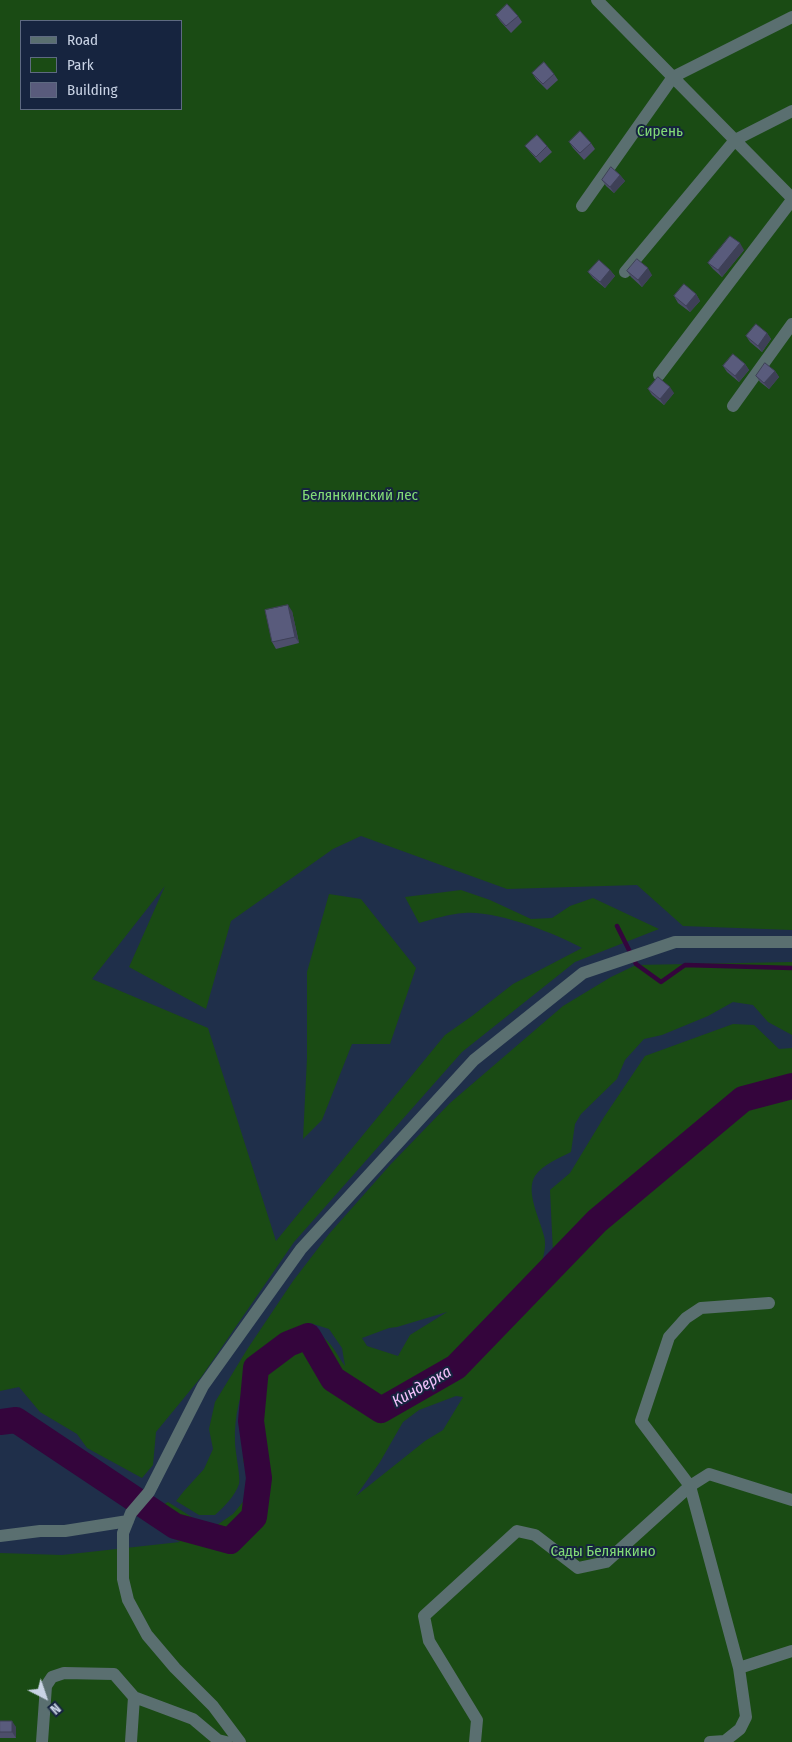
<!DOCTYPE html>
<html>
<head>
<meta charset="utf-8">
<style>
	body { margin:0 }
	#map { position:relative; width:792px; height:1742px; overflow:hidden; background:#1f2f4a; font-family:"Fira Sans Condensed",sans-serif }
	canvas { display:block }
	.legend { position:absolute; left:20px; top:20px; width:162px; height:90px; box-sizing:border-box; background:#16243f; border:1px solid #5e6a81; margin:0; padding:6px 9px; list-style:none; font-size:15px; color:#c9d3e5 }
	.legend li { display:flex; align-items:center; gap:10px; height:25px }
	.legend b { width:25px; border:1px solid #5e6a81 }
	.north { position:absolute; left:20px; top:1672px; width:50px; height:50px; -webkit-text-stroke:4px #16243f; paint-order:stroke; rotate:139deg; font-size:14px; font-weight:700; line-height:20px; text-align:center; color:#c9d3e5 }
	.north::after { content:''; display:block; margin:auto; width:18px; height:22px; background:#c9d3e5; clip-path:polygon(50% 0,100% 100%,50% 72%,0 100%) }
</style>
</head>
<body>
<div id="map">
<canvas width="792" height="1742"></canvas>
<ul class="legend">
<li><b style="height:6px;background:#5a6f70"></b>Road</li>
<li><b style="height:14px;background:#1a4b14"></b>Park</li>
<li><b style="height:14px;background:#595b7c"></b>Building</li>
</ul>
<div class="north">N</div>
</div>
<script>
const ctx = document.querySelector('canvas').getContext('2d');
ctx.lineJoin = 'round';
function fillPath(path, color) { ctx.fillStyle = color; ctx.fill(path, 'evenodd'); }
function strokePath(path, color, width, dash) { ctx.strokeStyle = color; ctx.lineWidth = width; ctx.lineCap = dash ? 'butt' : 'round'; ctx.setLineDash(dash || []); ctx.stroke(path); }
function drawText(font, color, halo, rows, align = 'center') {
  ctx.font = font + ' "Fira Sans Condensed",sans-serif'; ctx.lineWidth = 4; ctx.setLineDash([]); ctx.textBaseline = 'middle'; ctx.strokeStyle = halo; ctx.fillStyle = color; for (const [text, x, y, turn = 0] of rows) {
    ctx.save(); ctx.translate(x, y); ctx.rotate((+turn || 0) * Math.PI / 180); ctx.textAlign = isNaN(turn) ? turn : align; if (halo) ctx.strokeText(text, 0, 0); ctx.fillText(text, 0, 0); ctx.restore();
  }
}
const green = new Path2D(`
	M0 0H792V930L683 926 637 885 507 889 361 836 333 849 231 921 206 1009 129 967 165 886 92 979 208 1028 276 1241 445 1035 472 1016 513 984 582 948C555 933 495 910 464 913 449 914 433 919 419 923L405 897 461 890 490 900 531 919 552 918 570 906 593 898 659 929 575 962 462 1052 294 1242 202 1376 156 1432 153 1465 142 1478 87 1448 77 1434 40 1412 19 1387 0 1391ZM21 21H181V109H21Z
	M329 894 361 899 416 968 390 1044H352L322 1120 303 1139 307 1058V972Z
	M792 962V1035L768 1022 753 1005 733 1002 708 1016 662 1035 644 1039 625 1060 617 1079 581 1114 575 1124 571 1152C560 1158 543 1164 535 1176 525 1192 540 1219 544 1236 547 1246 543 1257 541 1266L553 1253 550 1190 570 1173 604 1117 645 1056 733 1024 754 1025 779 1049 792 1048V1742H0V1553L62 1555 180 1542 165 1534 150 1518 159 1507 168 1502 198 1521 217 1525 233 1514 247 1497 250 1481 243 1460 244 1409 252 1368C240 1390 234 1417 235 1442 235 1451 241 1478 239 1484 235 1496 224 1507 215 1515H199L176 1501 184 1491 204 1469 213 1449 209 1429 215 1402 248 1348 293 1281 329 1234 390 1165 450 1103 563 1006 611 977 636 965ZM447 1312 410 1335 398 1356 367 1346 362 1338 389 1328 397 1327ZM310 1323 329 1329 342 1348 345 1366C338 1357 334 1346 324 1338 301 1320 273 1353 254 1364 259 1350 296 1329 310 1323ZM456 1396 463 1397 443 1430 425 1441 356 1496 380 1462 403 1422 419 1410Z`);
const stream = new Path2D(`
	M617 926 636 964 661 982 685 965 792 968`);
const river = new Path2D(`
	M0 1422 16 1420 175 1526 230 1541 254 1517 259 1478 251 1421 256 1368 288 1344 308 1336 333 1379 381 1410 456 1367 597 1221 743 1099 792 1086`);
const minor = new Path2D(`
	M597 0 792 198
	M582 206 673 77 792 17
	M625 272 735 140 792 111
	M659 375 792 200
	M733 406 792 324
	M0 1536 40 1531H65L128 1521
	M739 1668 792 1651
	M42 1742 46 1686 52 1677 64 1673 114 1674 134 1697 193 1719 218 1740 226 1742
	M131 1742 134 1697
	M240 1742 213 1706 175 1668 147 1635 128 1600 123 1579V1533L131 1513 149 1492 203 1386 301 1249 474 1060 583 973 675 942H792
	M475 1742 477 1720 429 1641 424 1616 517 1531 535 1535 578 1568 606 1562 690 1486 709 1474 792 1500
	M710 1742 725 1741 740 1729 746 1717 739 1668 690 1486 641 1421 669 1337 686 1318 701 1308 769 1303`);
const wall = new Path2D(`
	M496 15 518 16 522 22 511 33 500 21Z
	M532 73 554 74 558 80 547 90 536 79Z
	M569 142 591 143 595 149 584 160 573 148Z
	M525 146H547L552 152 540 163 530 152Z
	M620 175 625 181 614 193 606 186 602 180Z
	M744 250 722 277 713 269 708 263Z
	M610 270 615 276 605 288 593 278 588 272Z
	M627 271 652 275 642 287 631 277Z
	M696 294 700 301 690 312 678 303 674 296Z
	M767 333 771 339 762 352 750 342 746 336Z
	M745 364 749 370 739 382 727 372 723 366Z
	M775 371 779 377 769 389 760 382 756 376Z
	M648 389 674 393 664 405 652 395Z
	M292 611 299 643 276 649 272 642Z
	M0 1721 16 1727V1738H0Z`);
const shadedWall = new Path2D(`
	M620 175 625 181 614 193 610 187Z
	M740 243 744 250 722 277 718 270Z
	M648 268 652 275 642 287 638 280Z
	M610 270 615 276 605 288 600 282Z
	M696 294 700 301 690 312 686 306Z
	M767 333 771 339 762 352 758 346Z
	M745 364 749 370 739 382 735 376Z
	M775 371 779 377 769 389 764 383Z
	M670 387 674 393 664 405 660 399Z
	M288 605 292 611 299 643 295 637Z
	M12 1721 16 1727V1738L12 1732Z`);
const building = new Path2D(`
	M507 4 518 16 506 26 496 15Z
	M544 62 554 74 543 84 532 73Z
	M580 131 591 143 580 153 569 142Z
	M537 135 547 146 536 157 525 146Z
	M611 167 620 175 610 187 602 180Z
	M730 236 740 243 718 270 708 263Z
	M637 259 648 268 638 280 627 271Z
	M599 260 610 270 600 282 588 272Z
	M684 284 696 294 686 306 674 296Z
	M756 324 767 333 758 346 746 336Z
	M733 354 745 364 735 376 723 366Z
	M765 363 775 371 764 383 756 376Z
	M658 377 670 387 660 399 648 389Z
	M288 605 295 637 272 642 265 610Z
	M0 1721H12V1732H0Z`);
const parkNames = [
	["Сирень",660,132],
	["Белянкинский лес",360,496],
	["Сады Белянкино",603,1552]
];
const waterNames = [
	["Киндерка",422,1387,-30]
];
fillPath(green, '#1a4b14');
strokePath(stream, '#34053c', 4.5);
strokePath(river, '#34053c', 26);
strokePath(minor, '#5a6f70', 12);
fillPath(wall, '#4d4e6b');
fillPath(shadedWall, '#3e4057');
fillPath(building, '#595b7c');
strokePath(building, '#3e4057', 1);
drawText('15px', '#82db76', '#16243f', parkNames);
drawText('italic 16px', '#f4c1fc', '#16243f', waterNames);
</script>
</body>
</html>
